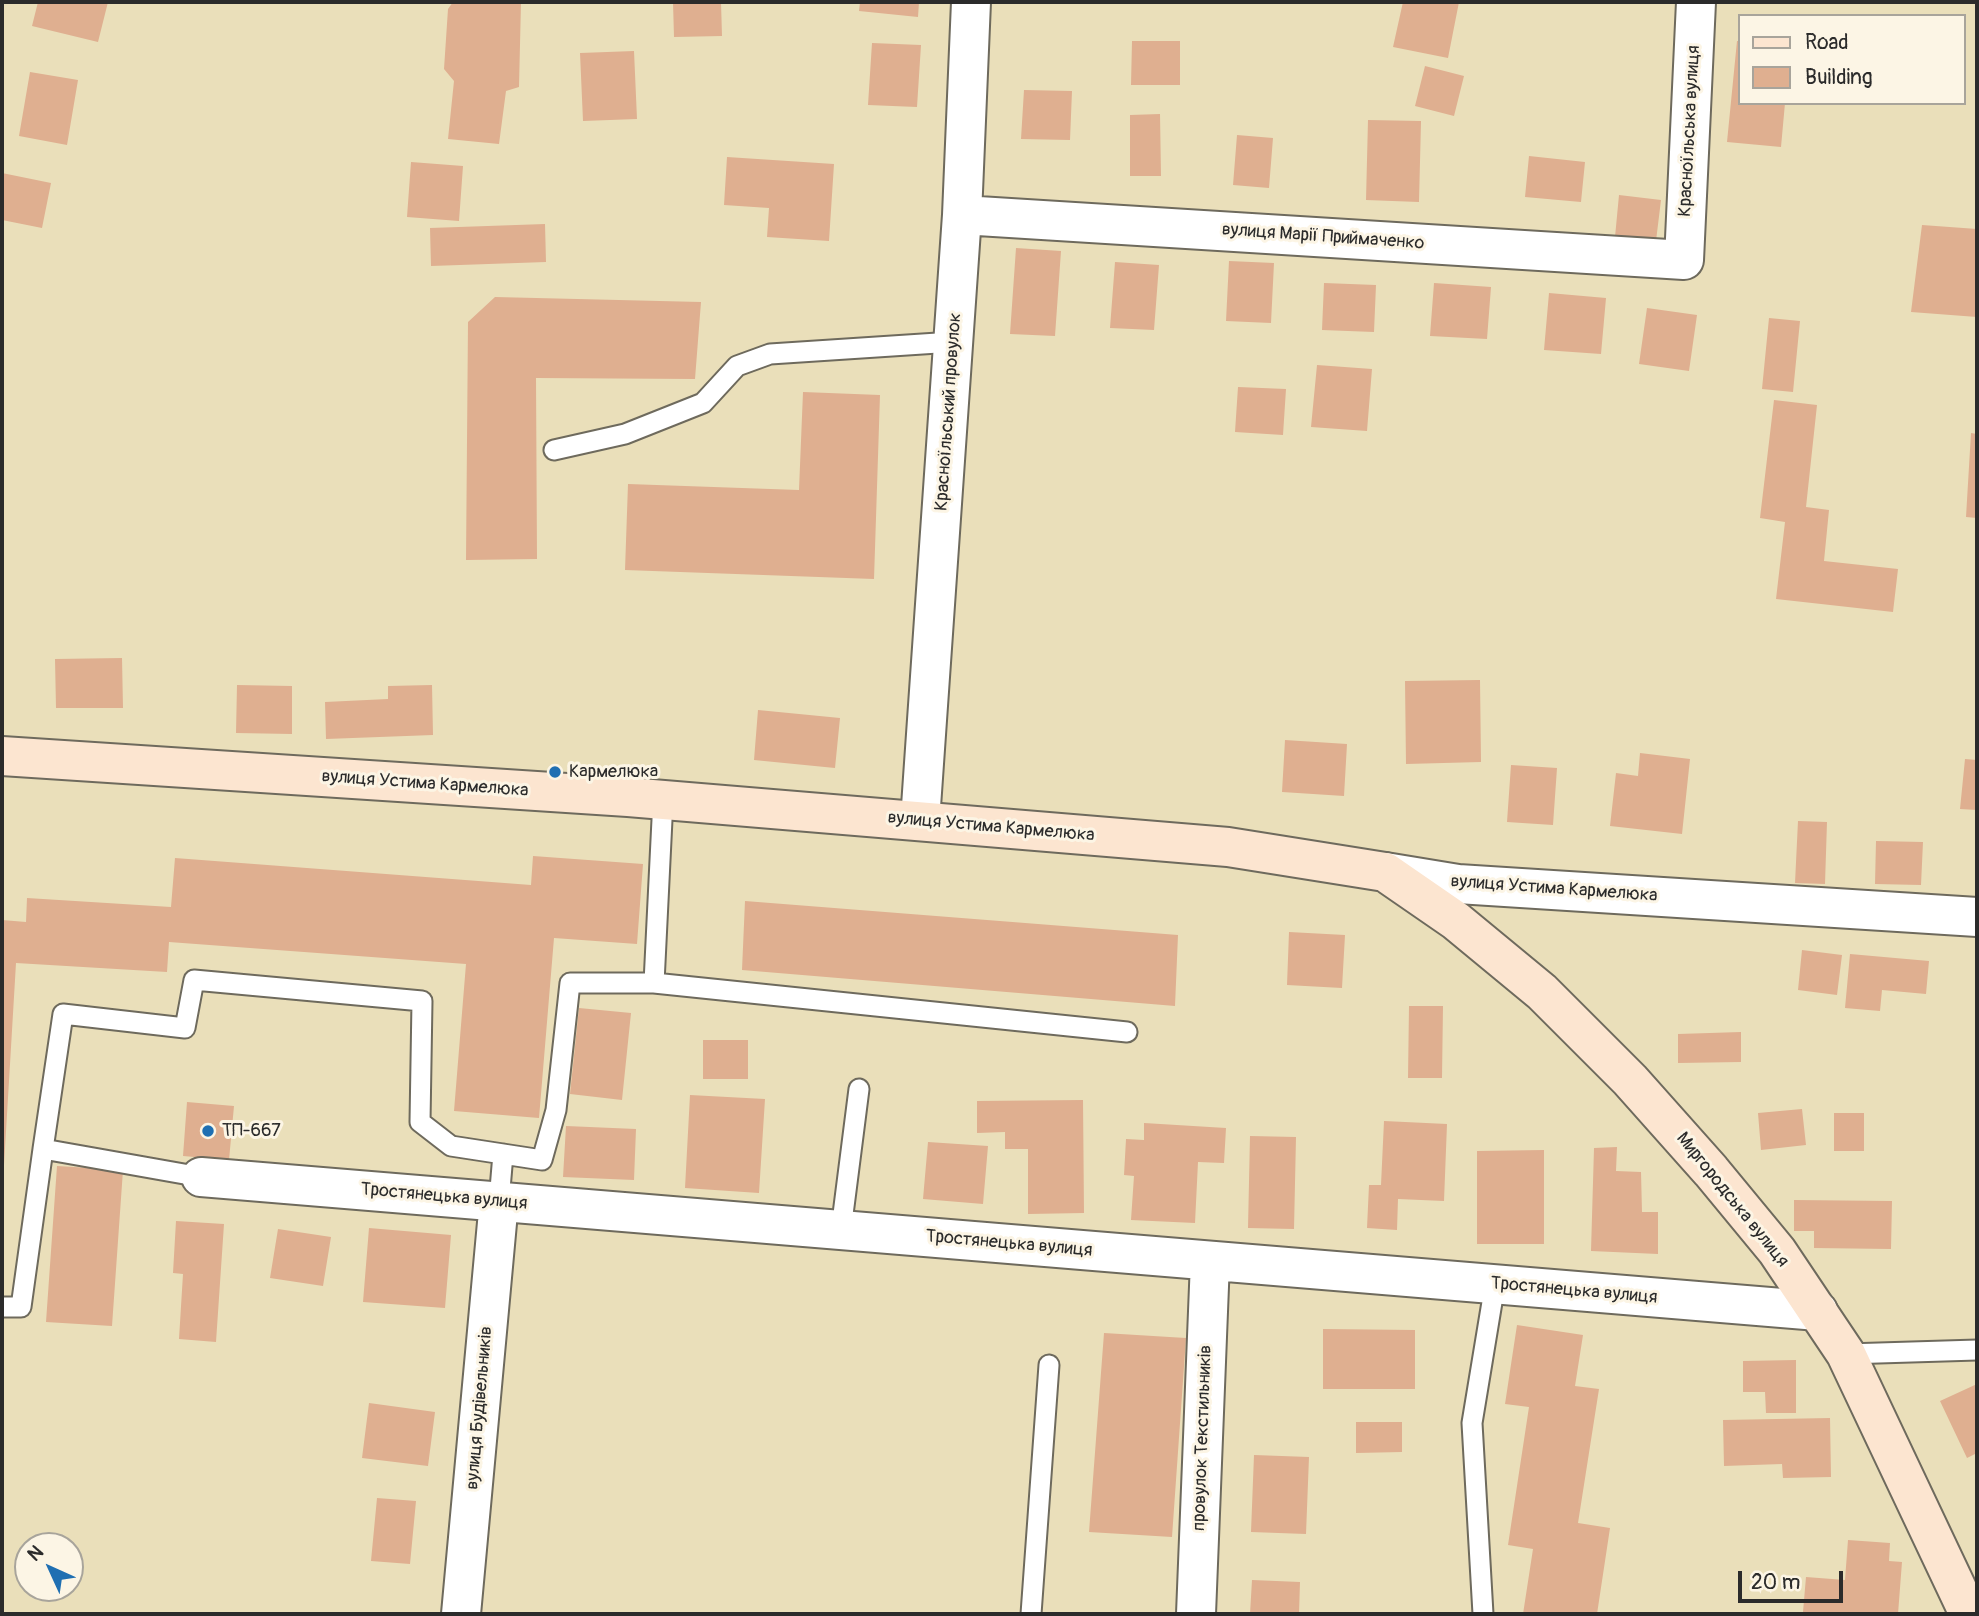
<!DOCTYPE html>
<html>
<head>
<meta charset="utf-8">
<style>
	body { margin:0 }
	#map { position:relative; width:1979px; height:1616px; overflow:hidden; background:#eadfba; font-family:Pangolin,sans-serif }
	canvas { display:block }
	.frame { position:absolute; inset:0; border:4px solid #2b2b2b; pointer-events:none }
	.legend { position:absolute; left:1738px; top:14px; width:228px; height:91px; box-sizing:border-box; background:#fcf5e5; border:2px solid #a8a49b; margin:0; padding:9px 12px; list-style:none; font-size:21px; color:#2b2b2b }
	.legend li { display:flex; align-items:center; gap:14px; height:35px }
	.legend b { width:35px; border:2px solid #a8a49b }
	.north { position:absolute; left:14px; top:1532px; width:70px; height:70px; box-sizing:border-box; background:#fcf5e5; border:2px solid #a8a49b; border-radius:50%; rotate:315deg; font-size:19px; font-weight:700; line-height:28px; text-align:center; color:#2b2b2b }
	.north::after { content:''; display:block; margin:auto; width:24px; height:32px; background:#1f6fb2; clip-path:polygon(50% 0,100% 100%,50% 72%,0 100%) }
	.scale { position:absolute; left:1738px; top:1571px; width:105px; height:32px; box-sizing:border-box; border:4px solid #2b2b2b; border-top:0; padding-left:9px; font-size:21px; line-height:24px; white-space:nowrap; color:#2b2b2b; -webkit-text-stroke:5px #fcf5e5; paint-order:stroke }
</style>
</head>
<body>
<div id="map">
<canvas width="1979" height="1616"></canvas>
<div class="frame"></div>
<ul class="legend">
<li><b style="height:9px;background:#fce5d0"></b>Road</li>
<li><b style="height:19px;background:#dfaf90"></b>Building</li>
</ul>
<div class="north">N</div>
<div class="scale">20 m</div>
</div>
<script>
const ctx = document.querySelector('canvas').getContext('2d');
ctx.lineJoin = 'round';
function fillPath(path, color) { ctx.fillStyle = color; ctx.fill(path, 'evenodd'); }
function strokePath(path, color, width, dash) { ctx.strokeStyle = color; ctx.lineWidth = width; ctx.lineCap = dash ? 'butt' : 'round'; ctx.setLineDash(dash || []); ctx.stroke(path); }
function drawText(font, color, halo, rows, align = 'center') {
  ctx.font = font + ' Pangolin,sans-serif'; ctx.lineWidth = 6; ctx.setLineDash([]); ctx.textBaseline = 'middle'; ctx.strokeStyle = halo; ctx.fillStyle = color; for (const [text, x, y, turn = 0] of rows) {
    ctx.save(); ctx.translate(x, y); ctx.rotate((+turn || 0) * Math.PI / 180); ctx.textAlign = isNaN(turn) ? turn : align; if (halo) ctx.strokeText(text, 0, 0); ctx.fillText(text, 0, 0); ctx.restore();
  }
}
const building = new Path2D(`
	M38 2H108L98 42 32 26Z
	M453 2H521L519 87 506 91 499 144 448 139 454 81 444 69 448 9Z
	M673 2H721L722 36 674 37Z
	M860 2H919L918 17 859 11Z
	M1403 2H1459L1448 58 1393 47Z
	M1132 41H1180V85H1131Z
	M1737 41H1739V103H1785L1781 147 1727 142Z
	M872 43 921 45 917 107 868 105Z
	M634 51 637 119 583 121 580 53Z
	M1425 66 1464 76 1454 116 1415 106Z
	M30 72 78 80 67 145 19 136Z
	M1024 90 1072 91 1070 140 1021 139Z
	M1160 114 1161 176H1130V115Z
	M1368 120 1421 121 1419 202 1366 200Z
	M1237 135 1273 138 1269 188 1233 185Z
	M1529 156 1585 162 1581 202 1525 197Z
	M727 157 834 164 829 241 767 237 769 208 724 205Z
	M411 162 463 166 459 221 407 217Z
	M2 173 51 183 42 228 2 220Z
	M1619 195 1661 200 1656 241 1615 237Z
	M545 224 546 262 431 266 430 228Z
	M1922 225 1977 229V317L1911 312Z
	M1016 248 1061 251 1055 336 1010 334Z
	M1229 261 1274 263 1271 323 1226 321Z
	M1115 262 1159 265 1154 330 1110 328Z
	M1324 283 1376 285 1374 332 1322 330Z
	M1434 283 1491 287 1487 339 1430 336Z
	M1549 293 1606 298 1601 354 1544 350Z
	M495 297 701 302 695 379 536 378 537 559 466 560 468 322Z
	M1647 308 1697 315 1689 371 1639 364Z
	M1769 318 1800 321 1793 392 1762 389Z
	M1317 365 1372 369 1367 431 1311 427Z
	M1238 387 1286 389 1283 435 1235 432Z
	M803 392 880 395 874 579 625 570 628 484 799 490Z
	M1774 400 1817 405 1806 507 1829 510 1824 561 1898 569 1893 612 1776 599 1785 522 1760 518Z
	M1971 433 1977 434V518L1966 517Z
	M122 658 123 708H56L55 659Z
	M1480 680 1481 762 1406 764 1405 681Z
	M237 685 292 686V734L236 733Z
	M432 685 433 735 326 739 325 702 388 699V686Z
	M758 710 840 718 835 768 754 760Z
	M1285 740 1347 744 1344 796 1282 792Z
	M1640 753 1690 759 1682 834 1610 826 1616 773 1638 776Z
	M1965 759 1977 760V810L1960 809Z
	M1511 765 1557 768 1553 825 1507 822Z
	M1798 821 1827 822 1825 884 1795 883Z
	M1876 841 1923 842 1921 885 1875 884Z
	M533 856 643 864 637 944 554 938 539 1118 454 1111 466 964 169 942 167 972 16 963 4 1165H2V920L26 922 27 898 171 907 175 858 531 885Z
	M745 901 1178 935 1175 1006 742 970Z
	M1289 932 1345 935 1342 988 1287 985Z
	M1802 950 1842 955 1837 995 1798 990Z
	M1850 954 1929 961 1926 994 1882 990 1880 1011 1845 1008Z
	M1409 1006H1443L1442 1078H1408Z
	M579 1008 631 1013 622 1100 570 1094Z
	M1741 1032V1062L1678 1063V1034Z
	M703 1040H748V1079H703Z
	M690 1095 765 1099 759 1193 685 1188Z
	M1083 1100 1084 1213 1028 1214V1149H1005V1132L977 1133V1101Z
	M187 1102 234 1106 229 1160 183 1156Z
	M1802 1109 1806 1145 1761 1150 1758 1113Z
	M1834 1113H1864V1151H1834Z
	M1384 1121 1447 1124 1444 1201 1398 1199 1397 1230 1367 1228 1369 1185H1381Z
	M1144 1123 1226 1128 1224 1163 1198 1162 1195 1223 1131 1220 1134 1176 1124 1175 1126 1139 1144 1140Z
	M566 1126 636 1129 634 1180 563 1177Z
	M1250 1136 1296 1137 1294 1229 1248 1228Z
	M928 1142 988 1146 983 1204 923 1199Z
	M1617 1147 1616 1171 1641 1172 1642 1212H1658V1254L1591 1251 1594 1148Z
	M1544 1150V1244H1477V1151Z
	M57 1166 123 1170 112 1326 46 1322Z
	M1794 1200 1892 1201 1891 1249 1814 1248V1231H1794Z
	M176 1221 224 1224 216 1342 179 1339 183 1274 173 1273Z
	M369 1228 451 1235 445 1308 363 1302Z
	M278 1229 331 1237 323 1286 270 1278Z
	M1517 1325 1583 1335 1575 1386 1599 1389 1578 1523 1610 1528 1597 1614H1523L1533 1549 1508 1545 1529 1407 1505 1404Z
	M1323 1329 1415 1330V1389H1323Z
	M1104 1333 1186 1338 1172 1537 1089 1532Z
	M1796 1360V1413H1766L1765 1392H1743V1361Z
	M1977 1384V1453L1967 1458 1940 1401Z
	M369 1403 435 1412 428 1466 362 1458Z
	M1830 1418 1831 1477 1783 1478 1782 1464 1724 1466 1723 1420Z
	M1356 1422H1402V1452L1356 1453Z
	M1254 1455 1309 1457 1306 1534 1251 1532Z
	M377 1498 416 1501 410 1564 371 1561Z
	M1848 1540 1890 1543 1889 1561 1902 1562 1898 1614 1803 1612 1806 1577 1845 1580Z
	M1252 1580 1300 1582 1299 1614H1250Z`);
const lane = new Path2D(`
	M554 450 625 434 703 403 737 366 770 354 953 342
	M654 983 663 799
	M43 1149 63 1014 185 1028 194 980 422 1001 420 1122 451 1146 542 1160 556 1110 570 983H654L1127 1032
	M499 1201 503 1154
	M841 1230 859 1089
	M2 1307H21L43 1149 201 1177
	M1846 1354 1977 1350
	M1031 1614 1049 1365
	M1483 1614 1472 1423 1495 1284`);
const street = new Path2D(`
	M962 215 1684 260 1696 2
	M920 821 962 215 971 2
	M1385 872 1458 884 1977 917
	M201 1177 1818 1311
	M461 1614 499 1201
	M1196 1614 1210 1261`);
const secondary = new Path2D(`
	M2 756 628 797 1228 847 1385 872 1456 921 1542 992 1630 1080 1711 1171 1777 1251 1846 1354 1969 1614`);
const markers = [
	[555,772,7,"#1f6fb2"],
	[208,1131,7,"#1f6fb2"]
];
const streetNames = [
	["Красноїльська вулиця",1690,131,-87],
	["вулиця Марії Приймаченко",1323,237,4],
	["Красноїльський провулок",949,412,-86],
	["вулиця Устима Кармелюка",425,784,4],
	["вулиця Устима Кармелюка",991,827,5],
	["вулиця Устима Кармелюка",1554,889,4],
	["Тростянецька вулиця",444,1197,5],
	["Миргородська вулиця",1732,1200,51],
	["Тростянецька вулиця",1009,1244,5],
	["Тростянецька вулиця",1574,1291,5],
	["вулиця Будівельників",480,1408,-85],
	["провулок Текстильників",1203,1438,-88]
];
const poiNames = [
	["Кармелюка",569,772],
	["ТП-667",222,1131]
];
fillPath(building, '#dfaf90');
strokePath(lane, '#6e6a5d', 23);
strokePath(street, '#6e6a5d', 42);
strokePath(secondary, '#6e6a5d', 42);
strokePath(lane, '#fff', 19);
strokePath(street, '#fff', 38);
strokePath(secondary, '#fce5d0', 38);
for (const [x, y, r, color] of markers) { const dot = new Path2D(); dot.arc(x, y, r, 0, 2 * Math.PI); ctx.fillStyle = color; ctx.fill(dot); strokePath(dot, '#fcf5e5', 2.5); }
drawText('18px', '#2b2b2b', '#fcf5e5', streetNames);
drawText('18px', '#2b2b2b', '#fcf5e5', poiNames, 'left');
</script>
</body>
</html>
